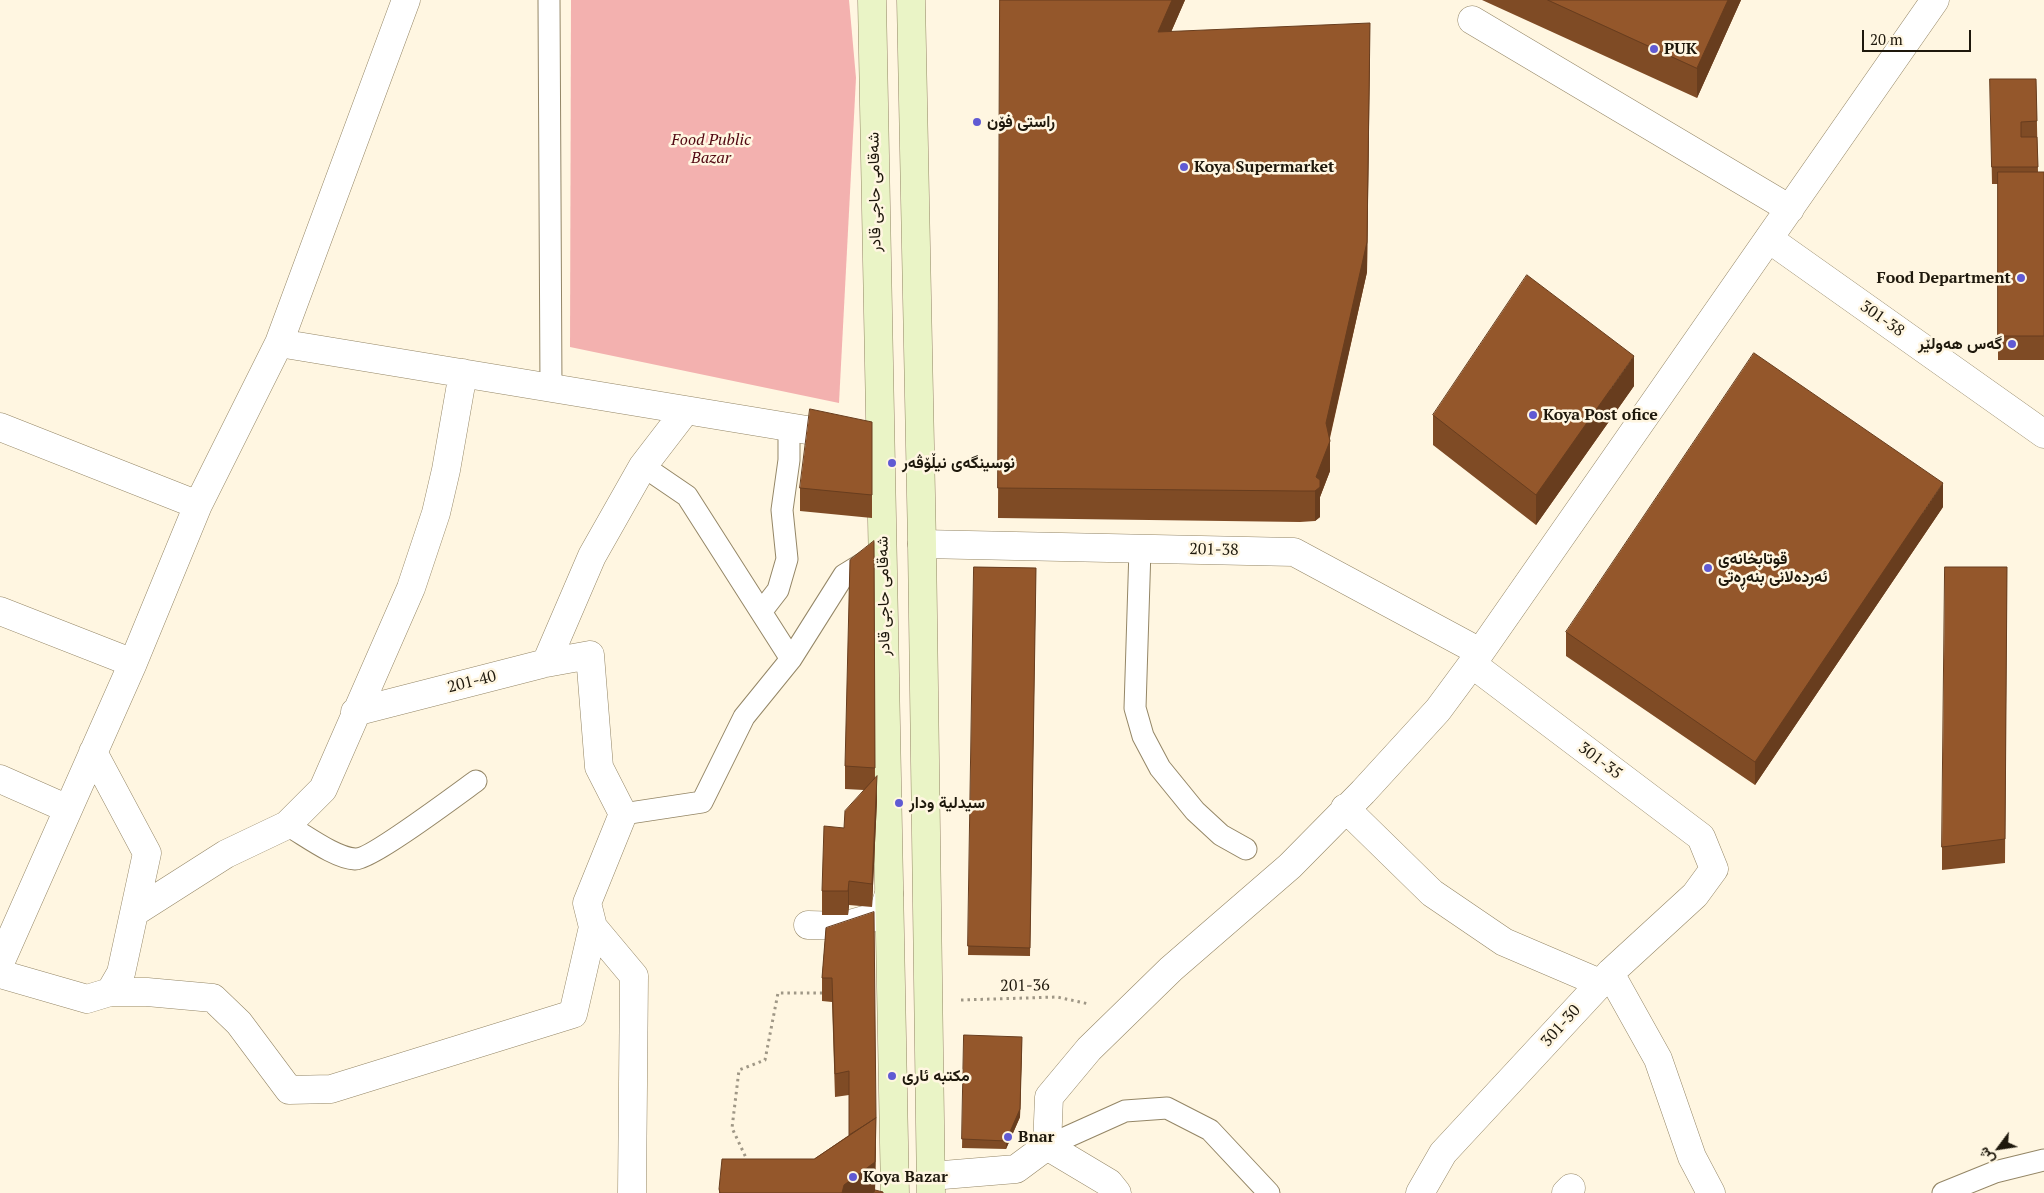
<!DOCTYPE html>
<html>
<head>
<meta charset="utf-8">
<style>
	body { margin:0 }
	#map { position:relative; width:2044px; height:1193px; overflow:hidden; background:#fff6e1; font-family:"PT Serif",Vazirmatn,serif }
	canvas { display:block }
	.north { position:absolute; left:1974px; top:1123px; width:50px; height:50px; -webkit-text-stroke:4px #fff6e1; paint-order:stroke; rotate:239deg; font-size:14px; font-weight:700; line-height:20px; text-align:center; color:#1e180c }
	.north::after { content:''; display:block; margin:auto; width:18px; height:22px; background:#1e180c; clip-path:polygon(50% 0,100% 100%,50% 72%,0 100%) }
	.scale { position:absolute; left:1862px; top:30px; width:109px; height:22px; box-sizing:border-box; border:2px solid #1e180c; border-top:0; padding-left:6px; font-size:15px; line-height:18px; white-space:nowrap; color:#1e180c; -webkit-text-stroke:4px #fff6e1; paint-order:stroke }
</style>
</head>
<body>
<div id="map">
<canvas width="2044" height="1193"></canvas>
<div class="north">ش</div>
<div class="scale">20 m</div>
</div>
<script>
const ctx = document.querySelector('canvas').getContext('2d');
ctx.lineJoin = 'round';
function fillPath(path, color) { ctx.fillStyle = color; ctx.fill(path, 'evenodd'); }
function strokePath(path, color, width, dash) { ctx.strokeStyle = color; ctx.lineWidth = width; ctx.lineCap = dash ? 'butt' : 'round'; ctx.setLineDash(dash || []); ctx.stroke(path); }
function drawText(font, color, halo, rows, align = 'center') {
  ctx.font = font + ' "PT Serif",Vazirmatn,serif'; ctx.lineWidth = 5; ctx.setLineDash([]); ctx.textBaseline = 'middle'; ctx.strokeStyle = halo; ctx.fillStyle = color; for (const [text, x, y, turn = 0] of rows) {
    ctx.save(); ctx.translate(x, y); ctx.rotate((+turn || 0) * Math.PI / 180); ctx.textAlign = isNaN(turn) ? turn : align; if (halo) ctx.strokeText(text, 0, 0); ctx.fillText(text, 0, 0); ctx.restore();
  }
}
const green = new Path2D(`
	M571 0H849L856 78 839 403 570 347Z`);
const path = new Path2D(`
	M961 1000 1057 997 1089 1004
	M748 1162 732 1128 739 1070 765 1060 778 993H822`);
const service = new Path2D(`
	M549 0 551 388
	M643 466 687 496 791 659
	M1140 549 1135 708 1143 736 1160 768 1195 811 1221 835 1246 849
	M761 612 778 590 787 559 782 510 789 460V427
	M623 814 702 802 744 717 791 659 844 575 875 556
	M287 825C305 835 335 858 355 859 370 860 458 794 476 781
	M1047 1146 1125 1111 1167 1108 1210 1130 1269 1193
	M1943 1193 1995 1172 2044 1160`);
const minor = new Path2D(`
	M1472 20 1790 209
	M1769 239 2044 434
	M279 343 843 436
	M0 427 198 505
	M922 544 1294 552 1480 652
	M0 611 133 663
	M546 663 592 556 643 466 686 410
	M0 779 68 809
	M1345 808 1432 893 1504 942 1600 983
	M135 912 226 854 287 825 323 789 411 588 436 513 446 470 463 373
	M808 925 843 926 882 915 889 894
	M593 927 634 976 632 1193
	M0 963 133 663 198 505 279 343 406 0
	M1610 973 1658 1059 1692 1157 1711 1193
	M0 974 87 999 110 992 121 973 147 853 93 752
	M110 992H147L213 998 239 1023 289 1090 331 1089 573 1014 593 927 587 903 623 814 599 767 590 655 546 663 355 712
	M1047 1146 1049 1097 1089 1049 1171 969 1290 866 1363 792 1438 710 1472 664 1935 0
	M1047 1146 1109 1183 1117 1193
	M931 1176 1016 1169 1047 1146
	M1420 1193 1443 1153 1610 973 1695 895 1714 869 1701 837 1472 664
	M1566 1193 1571 1188`);
const secondary = new Path2D(`
	M872 0 895 1193
	M911 0 922 544 931 1193`);
const wall = new Path2D(`
	M1000 0H1185L1171 32 1370 54 1367 272 1330 438V471L1320 497V517L1315 521 1300 522 998 518Z
	M1482 0H1741L1697 98Z
	M1990 79H2036L2038 172H2044V360H1998V184H1992Z
	M1634 386 1536 525 1433 445V415Z
	M872 422V518L800 511V488Z
	M1943 507 1755 785 1566 656V632Z
	M874 541 875 779 877 800 872 907 849 905 848 915H822V891L844 828 864 790 845 789V766Z
	M974 567 1036 568 1030 956 968 955Z
	M2007 567 2005 863 1942 870V847Z
	M826 928 876 1148 875 1191 873 1193H719V1189L814 1159 849 1135V1095L835 1097 832 1002 822 1001V978Z
	M964 1035 1022 1045 1020 1117 1006 1149 962 1148Z`);
const shadedWall = new Path2D(`
	M1172 0H1185L1158 62V32Z
	M1728 0H1741L1697 98V68Z
	M1370 23 1367 272 1327 449 1330 441V471L1320 497V517L1315 521V491L1316 477 1326 423Z
	M1634 356V386L1536 525V495Z
	M1943 483V507L1755 785V762Z
	M877 776V800L872 907V884Z
	M849 881V905L848 915V891Z
	M1022 1037 1020 1117 1006 1149V1141Z
	M876 1118 875 1192 873 1193H842L844 1185Z`);
const building = new Path2D(`
	M1000 0H1172L1158 32 1370 23 1367 242 1326 423 1330 441 1316 477 1320 480V487L1315 491H1300L998 488Z
	M1548 0H1728L1697 68Z
	M1990 79H2036L2037 121 2021 122V137H2037L2038 167H1992Z
	M1998 172H2044V336H1998Z
	M1527 275 1634 356 1536 495 1433 415Z
	M1754 353 1943 483 1755 762 1566 632Z
	M810 409 872 422V495L800 488Z
	M874 541 875 768 845 766 850 560Z
	M974 567 1036 568 1030 948 968 946Z
	M1945 567H2007L2005 839 1942 847Z
	M877 776 872 884 849 881 848 891H822L824 826 844 828 845 811Z
	M874 912 876 1118 849 1135V1071L835 1074 832 978H822L826 928Z
	M964 1035 1022 1037 1020 1109 1006 1141 962 1139Z
	M876 1118 875 1162 844 1185 842 1193H720L719 1189 722 1159H814Z
	M875 1190 883 1192V1193H874Z`);
const markers = [
	[1654,49,5,"#605ad3"],
	[977,122,5,"#605ad3"],
	[1184,167,5,"#605ad3"],
	[2021,278,5,"#605ad3"],
	[2012,344,5,"#605ad3"],
	[1533,415,5,"#605ad3"],
	[892,463,5,"#605ad3"],
	[1708,568,5,"#605ad3"],
	[899,803,5,"#605ad3"],
	[892,1076,5,"#605ad3"],
	[1008,1137,5,"#605ad3"],
	[853,1177,5,"#605ad3"]
];
const poiNames = [
	["PUK",1664,49],
	["راستى فۆن",987,122],
	["Koya Supermarket",1194,167],
	["Food Department",2011,278,"right"],
	["گەس هەولێر",2002,344,"right"],
	["Koya Post ofice",1543,415],
	["نوسینگەی نیڵۆڤەر",902,463],
	["قوتابخانه‌ی",1718,559],
	["ئه‌رده‌لانی بنه‌ڕه‌تی",1718,577],
	["سيدلية ودار",909,803],
	["مكتبە ئارى",902,1076],
	["Bnar",1018,1137],
	["Koya Bazar",863,1177]
];
const parkNames = [
	["Food Public",711,140],
	["Bazar",711,158]
];
const streetNames = [
	["شەقامی حاجی قادر",875,192,-91],
	["301-38",1882,319,35],
	["201-38",1214,550,1],
	["شەقامی حاجی قادر",884,596,-91],
	["201-40",472,682,-14],
	["301-35",1600,761,37],
	["201-36",1025,986,-1],
	["301-30",1561,1026,-48]
];
fillPath(green, '#f3b1af');
strokePath(service, '#948666', 23);
strokePath(minor, '#948666', 29);
strokePath(secondary, '#948666', 29);
strokePath(path, '#9f9786', 3, [2.5, 4]);
strokePath(service, '#fff', 21);
strokePath(minor, '#fff', 28);
strokePath(secondary, '#eaf4c6', 28);
fillPath(wall, '#7f4b25');
fillPath(shadedWall, '#683d1e');
fillPath(building, '#94572b');
strokePath(building, '#683d1e', 1);
for (const [x, y, r, color] of markers) { const dot = new Path2D(); dot.arc(x, y, r, 0, 2 * Math.PI); ctx.fillStyle = color; ctx.fill(dot); strokePath(dot, '#fff6e1', 2); }
drawText('bold 16px', '#1e180c', '#fff6e1', poiNames, 'left');
drawText('italic 16px', '#510711', '#fff6e1', parkNames);
drawText('16px', '#1e180c', '#fff6e1', streetNames);
</script>
</body>
</html>
